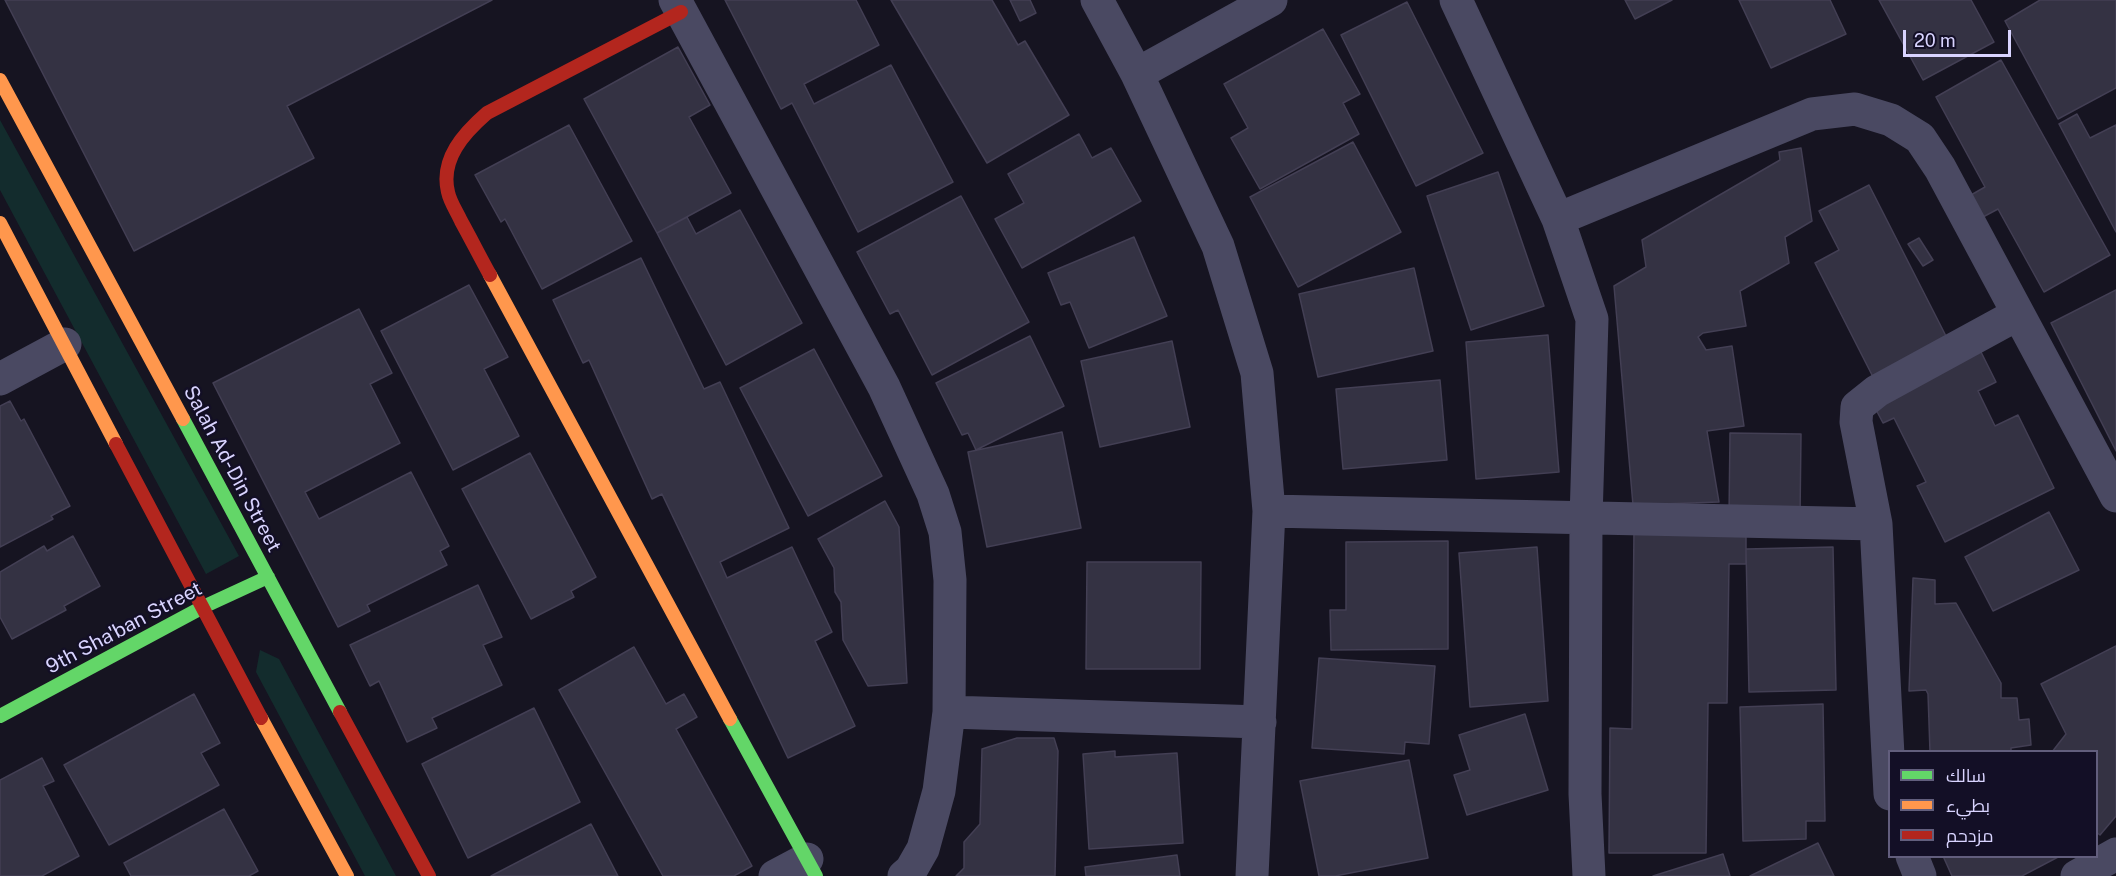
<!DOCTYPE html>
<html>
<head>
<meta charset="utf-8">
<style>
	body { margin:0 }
	#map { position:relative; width:2116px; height:876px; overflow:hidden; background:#161421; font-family:"Public Sans",Cairo,sans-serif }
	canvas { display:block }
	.legend { position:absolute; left:1888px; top:750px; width:210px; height:108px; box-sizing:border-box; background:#130f26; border:2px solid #625e7d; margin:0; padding:8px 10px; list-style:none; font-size:18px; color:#d9d4ff }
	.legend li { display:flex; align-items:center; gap:12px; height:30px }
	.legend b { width:30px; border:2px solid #625e7d }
	.scale { position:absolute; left:1903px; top:30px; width:108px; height:27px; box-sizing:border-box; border:3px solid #d9d4ff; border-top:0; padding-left:8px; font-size:18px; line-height:21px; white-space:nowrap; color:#d9d4ff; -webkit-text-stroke:4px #130f26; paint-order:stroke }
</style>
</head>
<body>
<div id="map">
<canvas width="2116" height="876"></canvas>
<ul class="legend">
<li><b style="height:8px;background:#63d668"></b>سالك</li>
<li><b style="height:8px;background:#ff974d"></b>بطيء</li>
<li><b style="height:8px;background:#b3261e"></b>مزدحم</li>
</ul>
<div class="scale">20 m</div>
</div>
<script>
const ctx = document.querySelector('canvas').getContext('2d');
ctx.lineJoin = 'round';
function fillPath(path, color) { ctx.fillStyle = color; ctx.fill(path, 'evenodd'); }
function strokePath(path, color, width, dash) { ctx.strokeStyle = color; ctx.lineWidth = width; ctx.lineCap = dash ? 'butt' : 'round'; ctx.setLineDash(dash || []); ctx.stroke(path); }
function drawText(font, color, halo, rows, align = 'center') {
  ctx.font = font + ' "Public Sans",sans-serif'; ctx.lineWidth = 4.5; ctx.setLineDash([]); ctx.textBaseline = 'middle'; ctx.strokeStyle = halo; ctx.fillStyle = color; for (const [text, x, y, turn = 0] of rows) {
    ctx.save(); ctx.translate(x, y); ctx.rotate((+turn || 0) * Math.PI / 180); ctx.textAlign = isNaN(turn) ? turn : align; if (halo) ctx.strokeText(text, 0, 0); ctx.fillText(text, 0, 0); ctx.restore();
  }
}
const green = new Path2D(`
	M0 120 239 556 206 574 0 190Z
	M260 650 279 659 396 876H365L256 672Z`);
const building = new Path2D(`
	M5 0H492L287 106 314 158 134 251Z
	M725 0H856L879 45 804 84 814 104 891 65 953 182 858 232 792 103 781 109Z
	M891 0H992L1018 45 1025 41 1069 115 987 163Z
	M1010 0H1030L1036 13 1020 21Z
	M1625 0H1672L1635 19Z
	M1739 0H1830L1846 34 1771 68Z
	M1879 0H1971L1994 42 1923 80Z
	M2040 0H2116V88L2058 119 2005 21Z
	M1407 2 1483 153 1416 186 1341 35Z
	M1323 29 1360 94 1343 103 1359 134 1260 189 1231 138 1248 128 1224 84Z
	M678 47 710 105 689 117 731 193 657 233 584 99Z
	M2001 60 2110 255 2044 292 1998 209 1983 217 1971 195 1985 187 1936 97Z
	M2077 114 2090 138 2116 125V232L2059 124Z
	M569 125 632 241 542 289 505 219 501 222 475 175Z
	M1079 134 1092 158 1111 148 1141 201 1022 268 995 219 1024 203 1008 174Z
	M1353 142 1401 232 1298 287 1250 197Z
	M1801 148 1812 221 1785 237 1789 263 1740 291 1746 326 1703 333 1698 337 1706 350 1732 346 1744 426 1707 431 1719 502 1633 505 1614 286 1646 267 1642 240 1780 160 1779 152Z
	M1498 172 1544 306 1471 330 1427 196Z
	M1869 185 1948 340 1873 377 1815 263 1839 250 1819 211Z
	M961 196 1029 322 932 375 898 310 890 314 857 252Z
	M740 210 802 323 726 365 657 233 687 217 696 234Z
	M1134 237 1167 316 1089 348 1070 302 1061 305 1048 273Z
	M1919 238 1933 260 1923 266 1908 244Z
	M641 258 704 389 720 382 789 528 720 562 727 578 792 547 832 632 815 641 855 726 788 758 662 494 652 499 589 360 583 363 553 300Z
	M1414 268 1433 351 1318 377 1299 294Z
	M469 285 508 357 484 369 519 436 453 470 381 331Z
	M2116 290V451L2051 323Z
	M359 309 392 373 370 384 400 443 305 492 319 519 411 472 449 546 440 551 447 565 367 605 370 611 338 627 213 383Z
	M1548 335 1559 472 1476 479 1466 342Z
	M1030 336 1064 406 976 450 968 433 962 435 936 383Z
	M1172 341 1190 427 1100 447 1081 361Z
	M814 349 882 476 808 516 740 388Z
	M1980 350 1996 382 1978 391 1995 426 2018 415 2054 488 1945 542 1917 486 1926 482 1894 418 1883 423 1873 404Z
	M1440 380 1447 460 1343 469 1336 389Z
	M10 401 21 421 24 419 70 506 51 516 53 519 0 547V406Z
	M1062 432 1081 528 987 547 968 452Z
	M1730 433 1801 434 1800 517 1729 516Z
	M530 453 596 577 571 591 574 597 531 619 462 489Z
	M885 501 899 527 907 683 868 686 843 640 841 602 835 592 834 568 818 539Z
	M2049 512 2079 570 1993 611 1965 557Z
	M1634 527 1746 528V564H1729L1727 703H1708L1706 853H1609L1610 728 1632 729Z
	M73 536 100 586 64 606 66 610 12 639 0 617V572L44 546 47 551Z
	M1448 541V649L1331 650 1330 610H1346V542Z
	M1537 547 1548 701 1470 707 1459 553Z
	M1833 547 1836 690 1749 692 1746 549Z
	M1087 562H1201L1200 669H1086Z
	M1913 578 1935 580V604L1956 603 2001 683V698H2017L2019 720 2029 719 2031 745 2011 748V752H1930L1928 694 1926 690 1909 691Z
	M478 585 502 637 483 645 502 685 432 718 437 728 407 742 379 681 370 686 350 645Z
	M2116 646V816L2100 835 2096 832V752H2052L2066 734 2041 684Z
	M634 647 666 704 684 694 697 717 676 729 752 866 734 876H663L559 690Z
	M1319 658 1435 666 1429 744 1405 742 1404 754 1312 748Z
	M194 694 220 743 201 753 219 785 109 845 64 765Z
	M1823 704 1825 821H1806V839L1743 841 1740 707Z
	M534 708 580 802 468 858 422 764Z
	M1525 714 1548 790 1467 815 1454 775 1470 770 1459 735Z
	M1017 738H1054L1058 751 1055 876H956L964 868V842L980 824 982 749Z
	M1115 751V757L1177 753 1183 843 1089 849 1083 754Z
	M42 758 54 781 43 786 79 856 42 876H0V780Z
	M1409 760 1428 858 1335 876H1319L1300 781Z
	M224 809 258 871 249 876H131L124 863Z
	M591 824 618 876H491Z
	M1818 843 1834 876H1750Z
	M1723 854 1730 876H1653Z
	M1177 855 1180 876H1086L1085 867Z
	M1943 856H2060L2022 876H1952Z`);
const street = new Path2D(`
	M675 0 884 387 933 494 945 532 950 580 949 712 939 791 923 849 911 870 904 876
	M1097 0 1137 74 1218 246 1257 373 1269 511 1252 876
	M1456 0 1558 219 1592 319 1586 519 1585 794 1589 876
	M1137 74 1271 0
	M1558 219 1812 114 1855 109 1891 120 1920 138 1940 168 2116 496
	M0 379 65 344
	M1269 511 1876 524
	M949 712 1260 722
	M1890 794 1876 524 1856 422 1857 407 1877 391 2018 314
	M1912 856 1920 876
	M775 876 807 859
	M2077 876 2116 854`);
const fast = new Path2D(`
	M183 419 340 712
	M0 716 203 607 268 577
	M730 719 816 876`);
const slow = new Path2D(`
	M0 80 183 419
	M0 223 116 444
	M490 275 730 719
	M261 718 347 876`);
const jam = new Path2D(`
	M490 275C480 257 471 239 461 221 457 212 450 202 448 192 440 159 464 133 487 113L681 12
	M116 444 261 718
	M340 712 429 876`);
const streetNames = [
	["Salah Ad-Din Street",232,469,62],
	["9th Sha'ban Street",124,628,-28]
];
fillPath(green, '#132c2d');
fillPath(building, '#343243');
strokePath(building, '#433f54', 1.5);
strokePath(street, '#4a4962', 33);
strokePath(fast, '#63d668', 14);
strokePath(slow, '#ff974d', 14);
strokePath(jam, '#b3261e', 14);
drawText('20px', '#d9d4ff', '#130f26', streetNames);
</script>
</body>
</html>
